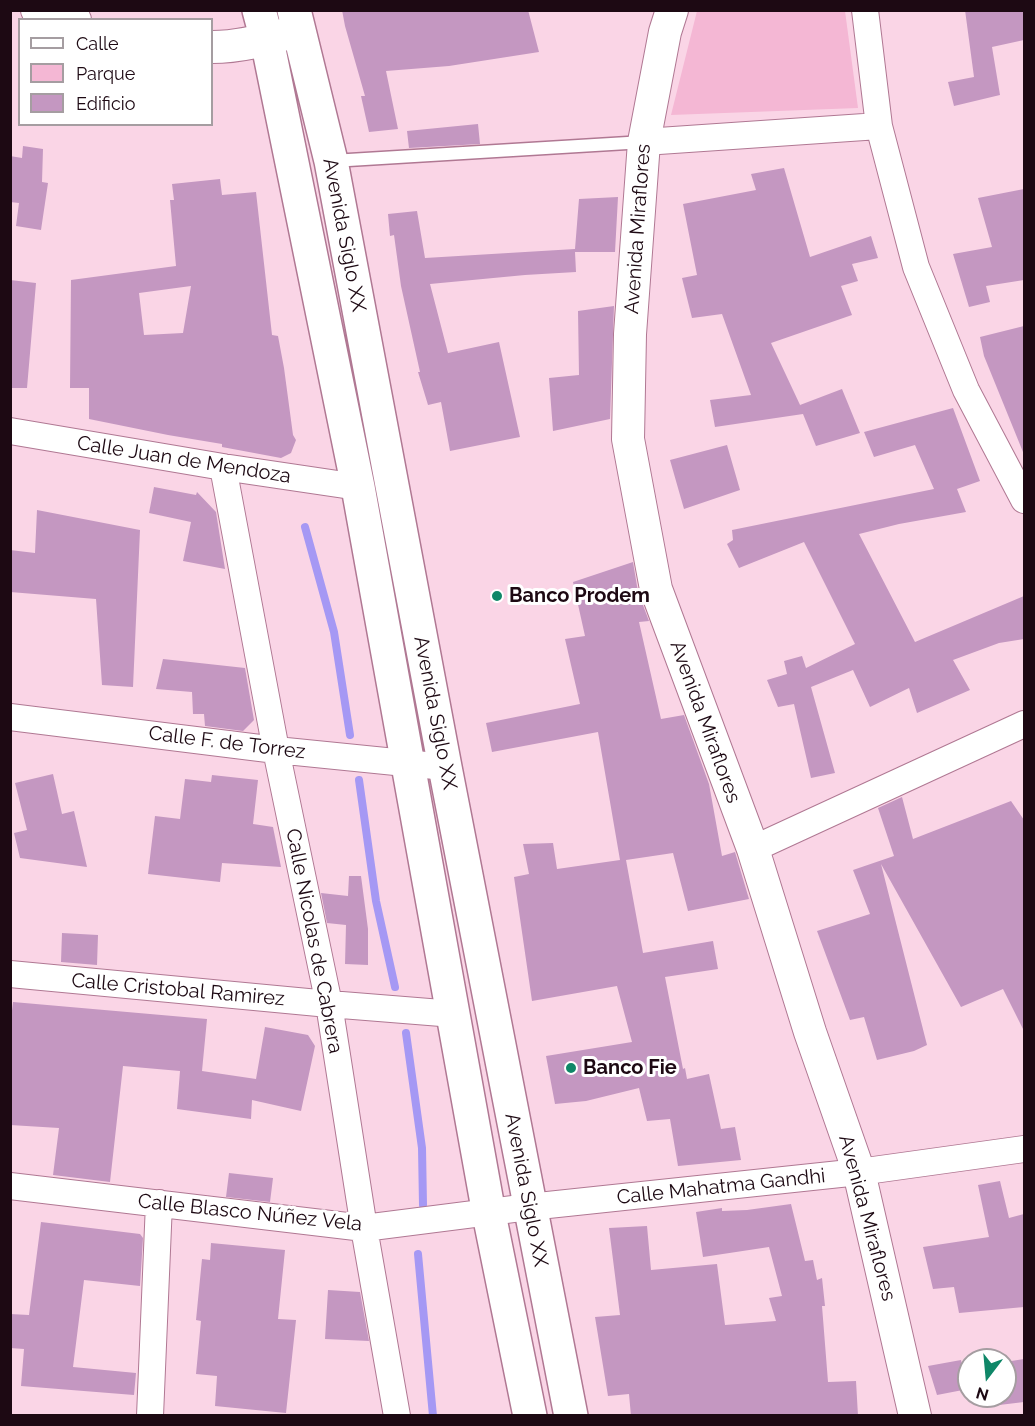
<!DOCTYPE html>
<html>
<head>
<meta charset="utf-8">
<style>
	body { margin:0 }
	#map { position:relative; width:1035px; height:1426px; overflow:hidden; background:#fad5e6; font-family:Raleway,sans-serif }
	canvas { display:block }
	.frame { position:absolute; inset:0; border:12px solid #1d0913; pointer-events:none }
	.legend { position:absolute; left:18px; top:18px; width:195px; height:108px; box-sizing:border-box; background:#fff; border:2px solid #a59da1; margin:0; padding:8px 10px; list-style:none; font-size:18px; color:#1d0913 }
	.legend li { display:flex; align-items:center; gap:12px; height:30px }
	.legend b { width:30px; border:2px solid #a59da1 }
	.north { position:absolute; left:957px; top:1348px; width:60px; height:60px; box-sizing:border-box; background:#fff; border:2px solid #a59da1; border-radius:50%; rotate:196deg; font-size:16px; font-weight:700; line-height:24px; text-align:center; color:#1d0913 }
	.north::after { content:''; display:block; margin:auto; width:21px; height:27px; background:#0f8768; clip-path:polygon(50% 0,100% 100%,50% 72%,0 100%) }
</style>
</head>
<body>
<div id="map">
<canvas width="1035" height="1426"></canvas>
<div class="frame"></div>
<ul class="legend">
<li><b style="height:8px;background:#fff"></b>Calle</li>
<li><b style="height:16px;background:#f4b7d4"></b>Parque</li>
<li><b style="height:16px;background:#c497c1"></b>Edificio</li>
</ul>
<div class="north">N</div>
</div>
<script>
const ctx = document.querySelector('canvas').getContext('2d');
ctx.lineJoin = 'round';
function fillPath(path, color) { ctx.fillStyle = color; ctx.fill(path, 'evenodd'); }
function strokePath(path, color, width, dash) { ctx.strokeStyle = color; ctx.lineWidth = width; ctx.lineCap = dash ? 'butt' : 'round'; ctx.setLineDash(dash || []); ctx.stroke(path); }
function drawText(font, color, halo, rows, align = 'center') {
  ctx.font = font + ' Raleway,sans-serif'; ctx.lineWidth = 6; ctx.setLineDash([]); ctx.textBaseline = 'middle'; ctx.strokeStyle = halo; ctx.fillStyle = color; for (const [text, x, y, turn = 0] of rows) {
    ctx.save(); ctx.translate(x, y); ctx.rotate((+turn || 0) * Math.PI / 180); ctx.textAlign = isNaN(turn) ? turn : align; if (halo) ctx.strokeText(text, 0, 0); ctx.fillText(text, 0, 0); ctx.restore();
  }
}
const green = new Path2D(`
	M697 11H845L858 108 671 115Z`);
const stream = new Path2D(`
	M305 527 334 632 350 735
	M359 780 376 901 395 987
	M406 1033 422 1148 423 1205
	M418 1254 433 1416`);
const building = new Path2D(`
	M342 10H528L539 52 449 66 386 71 398 129 369 132 361 96H365L345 26Z
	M965 10H1024V40L992 47 1000 95 954 106 948 82 974 77Z
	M478 124 480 144 409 148 407 131Z
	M23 146 43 149 42 182 48 183 41 230 16 226 19 203 10 202V156L22 158Z
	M784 168 810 257 871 236 878 258 852 264 858 281 841 286 852 315 771 343 801 407 800 405 842 389 860 433 816 446 803 414 715 427 710 400 751 395 722 314 692 318 682 278 697 275 683 204 756 190 751 174Z
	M220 179 222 195 256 192 272 335 278 336 284 368 293 435 296 440 291 453 281 458 222 447V444L168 435 89 419V388H70L71 280 176 266 170 200H174L172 184ZM191 286 183 333 144 335 139 293Z
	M1024 189V280L986 286 990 302 969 307 953 254 992 247 978 198Z
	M618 197 615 252H575L576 272 525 275 430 284 448 353 499 342 520 437 450 451 441 402 428 405 418 372H420L401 286 394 235 390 236 388 214 417 211 425 258 575 249 579 199Z
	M10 280 36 283 27 388H10Z
	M614 306 610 419 553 431 549 378 579 375 578 311Z
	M1024 326V452H1023L984 356 980 337Z
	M953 408 980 481 957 489 966 512 899 524 859 534 915 642 1024 596V639L999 643 953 660 970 690 917 713 909 688 870 707 853 670 811 687 835 773 811 778 794 704 778 707 767 680 787 674 784 661 802 656 806 668 855 644 804 542 739 568 727 544 733 540 732 530 934 489 915 445 874 457 864 432Z
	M727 445 740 490 684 509 670 460Z
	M154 487 196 495 197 492 216 512 225 569 183 561 191 522 149 513Z
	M37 510 140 530 133 687 102 685 96 599 10 592V550L35 553Z
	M633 562 638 592 649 621 639 622 661 719 684 715 709 784 722 856 735 852 749 899 688 911 673 853 626 860 643 953 713 941 718 969 665 977 683 1069 685 1068 687 1079 709 1074 721 1129 735 1127 741 1160 678 1166 670 1119 647 1121 639 1088 586 1101 555 1104 546 1056 632 1042 617 986 532 1001 514 877 529 874 523 844 553 843 557 869 620 860 598 732 492 752 486 723 580 704 565 639 585 636 573 582Z
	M163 659 245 668 254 720 243 731 205 726 204 714H193L192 692 156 689Z
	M53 774 62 814 74 811 87 867 20 858 14 833 27 830 15 783Z
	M212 775 258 780 253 824 273 827 281 867 222 863 220 882 148 874 155 816 180 819 185 779 211 782Z
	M902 797 913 839 1011 801 1024 820V1031L1003 989 961 1007 881 864 927 1045 914 1051 877 1060 864 1017 850 1020 817 931 870 914 853 870 894 856 878 808Z
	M349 876H361L368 929V965L345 964 346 925 327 923 321 893 348 896Z
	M62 933 98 935 97 965 61 962Z
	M13 1002 207 1019 202 1071 256 1079 265 1027 308 1035 315 1046 301 1111 252 1100 251 1119 177 1109 180 1071 123 1066 110 1182 53 1175 59 1128 10 1125V1028Z
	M229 1173 273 1178 270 1202 226 1197Z
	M1000 1181 1009 1218 1024 1214V1307L959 1313 954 1287 933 1289 923 1247 989 1237 978 1185Z
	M791 1204 805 1261 813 1260 817 1280 822 1278 825 1306H822L828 1382 856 1381 858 1416H631L629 1394 608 1396 595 1317 620 1315 609 1228 647 1226 651 1270 717 1264 725 1325 776 1321 769 1298 782 1296 769 1247 703 1257 696 1212 722 1208V1211L747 1210Z
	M41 1222 140 1234 143 1238 140 1286 84 1280 73 1367 136 1373 134 1395 21 1386 24 1349 10 1348V1314L29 1315Z
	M211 1243 285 1250 278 1319 296 1320 286 1413 215 1406 217 1376 196 1374 201 1321 196 1320 202 1259 210 1260Z
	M328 1290 360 1292 369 1341 325 1339Z
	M1024 1359V1402L991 1406 989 1396H1005V1362Z
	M961 1360 968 1389 937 1395 928 1366Z`);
const service = new Path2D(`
	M332 161 644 142`);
const minor = new Path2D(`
	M865 10 879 126 916 267 966 390 1024 500
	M644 142 879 126
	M10 431 223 467 358 487
	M223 467 276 750 329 1004 364 1228 397 1416
	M10 717 276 750 445 767
	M753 849 1024 724
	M10 974 329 1004 454 1014
	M10 1186 364 1228 529 1207 859 1172 1024 1149
	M150 1416 159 1203`);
const tertiary = new Path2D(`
	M37 10 75 20
	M672 10 665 32 644 142 630 334 628 439 656 589 753 849 810 1032 859 1172 915 1416
	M212 47C239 47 266 40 293 32`);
const trunk = new Path2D(`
	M259 10 267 40 358 487 489 1214 530 1416
	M294 10 331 161 445 767 571 1416`);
const markers = [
	[497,596,6,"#0f8768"],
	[571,1068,6,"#0f8768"]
];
const streetNames = [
	["Avenida Miraflores",638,229,-86],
	["Avenida Siglo XX",344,235,79],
	["Calle Juan de Mendoza",184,460,9],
	["Avenida Siglo XX",435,713,79],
	["Avenida Miraflores",705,722,70],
	["Calle F. de Torrez",227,743,7],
	["Calle Nicolas de Cabrera",314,941,79],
	["Calle Cristobal Ramirez",178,990,5],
	["Calle Mahatma Gandhi",721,1187,-6],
	["Avenida Siglo XX",526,1190,79],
	["Calle Blasco Núñez Vela",250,1213,6],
	["Avenida Miraflores",867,1218,75]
];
const poiNames = [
	["Banco Prodem",509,596],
	["Banco Fie",583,1068]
];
fillPath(green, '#f4b7d4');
strokePath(stream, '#a598f4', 8);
fillPath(building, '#c497c1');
strokePath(service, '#b07893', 15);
strokePath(minor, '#b07893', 28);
strokePath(tertiary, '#b07893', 34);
strokePath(trunk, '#b07893', 36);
strokePath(service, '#fff', 12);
strokePath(minor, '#fff', 26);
strokePath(tertiary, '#fff', 32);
strokePath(trunk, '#fff', 33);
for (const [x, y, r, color] of markers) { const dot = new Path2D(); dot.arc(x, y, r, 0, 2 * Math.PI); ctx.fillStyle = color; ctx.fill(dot); strokePath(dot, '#fff', 2); }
drawText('20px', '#1d0913', '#fff', streetNames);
drawText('bold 20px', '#1d0913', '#fff', poiNames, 'left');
</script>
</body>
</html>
